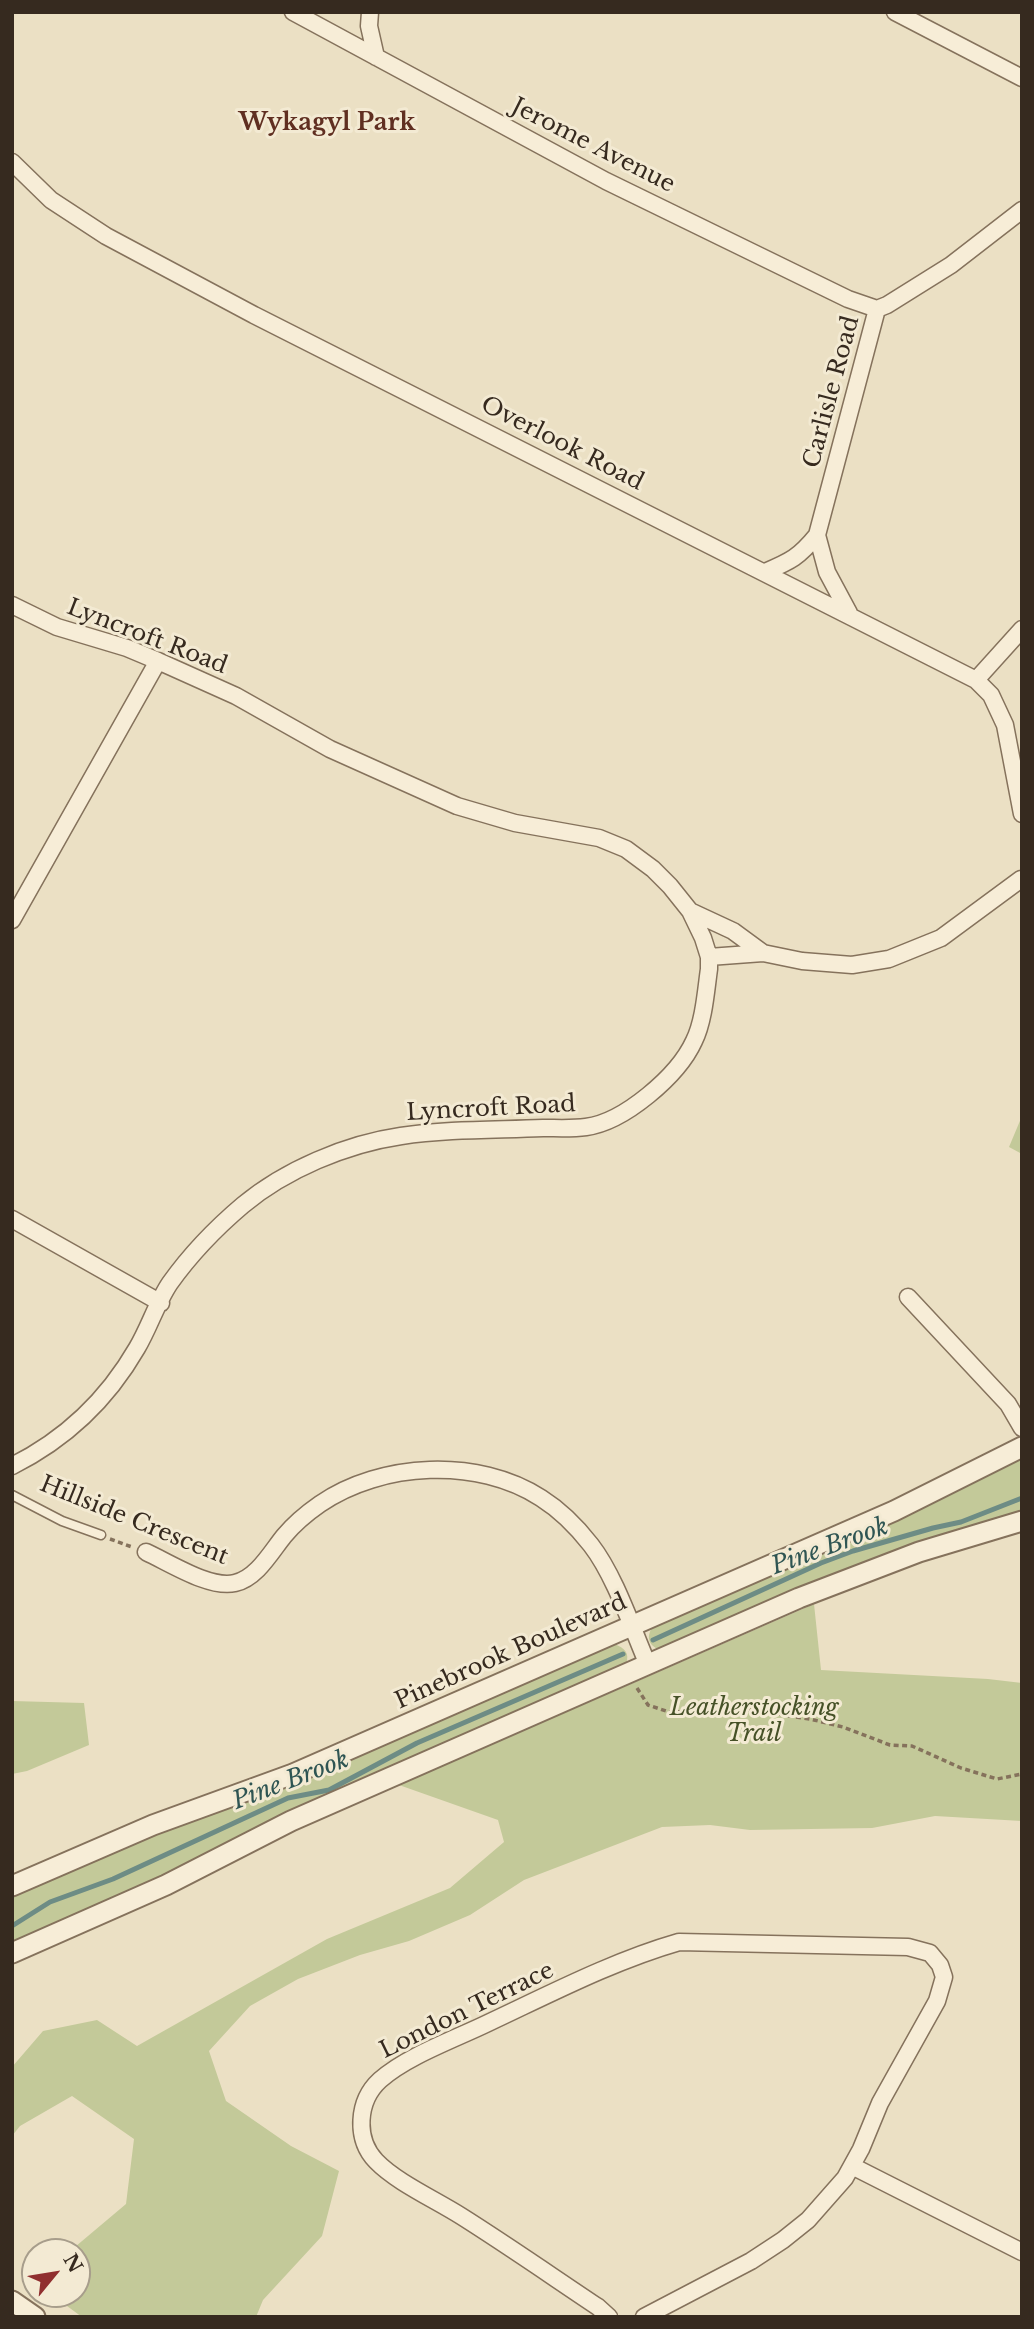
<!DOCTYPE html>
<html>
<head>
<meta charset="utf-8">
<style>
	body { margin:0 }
	#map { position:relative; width:1034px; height:2329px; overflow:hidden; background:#ebe0c4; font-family:"Libre Baskerville",serif }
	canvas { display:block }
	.frame { position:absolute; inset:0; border:14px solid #362a1f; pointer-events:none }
	.north { position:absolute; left:21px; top:2238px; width:70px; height:70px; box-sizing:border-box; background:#f3ead3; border:2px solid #a79d8b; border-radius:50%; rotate:60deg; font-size:19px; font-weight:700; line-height:28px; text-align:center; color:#362a1f }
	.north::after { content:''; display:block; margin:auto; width:24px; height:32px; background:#902f2f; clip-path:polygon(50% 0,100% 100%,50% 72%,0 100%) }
</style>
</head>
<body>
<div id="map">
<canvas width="1034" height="2329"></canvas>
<div class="frame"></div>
<div class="north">N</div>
</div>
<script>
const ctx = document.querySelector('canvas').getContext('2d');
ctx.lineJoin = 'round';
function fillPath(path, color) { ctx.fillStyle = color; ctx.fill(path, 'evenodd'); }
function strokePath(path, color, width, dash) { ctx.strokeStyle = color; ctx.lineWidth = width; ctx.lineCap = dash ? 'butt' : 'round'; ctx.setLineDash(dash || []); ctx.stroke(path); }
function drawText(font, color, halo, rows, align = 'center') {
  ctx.font = font + ' "Libre Baskerville",serif'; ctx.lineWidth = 6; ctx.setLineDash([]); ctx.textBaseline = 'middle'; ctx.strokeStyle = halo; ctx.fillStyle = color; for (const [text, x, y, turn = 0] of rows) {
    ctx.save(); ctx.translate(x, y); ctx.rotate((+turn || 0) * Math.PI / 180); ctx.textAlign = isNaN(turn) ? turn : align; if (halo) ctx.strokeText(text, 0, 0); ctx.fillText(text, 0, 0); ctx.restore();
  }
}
const green = new Path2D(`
	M1022 1116V1154L1009 1147Z
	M1022 1457V1516L663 1651C649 1647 645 1638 653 1626Z
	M814 1604 821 1670 988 1679 1022 1683V1821L935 1816 872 1828 750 1830 710 1825 662 1827 524 1880 470 1915 409 1941 360 1955 298 1979 250 2006 209 2051 226 2101 291 2146 339 2171 322 2236 263 2300 256 2317H82L67 2306 65 2294H77V2252H69L126 2204 134 2139 72 2096 20 2126 12 2136V2067L43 2031 97 2020 137 2046 327 1939 450 1888 504 1842 498 1820 399 1785Z
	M614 1644C625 1648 630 1653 626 1664L205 1859 12 1945V1895L177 1825 297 1783Z
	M12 1701 84 1703 89 1745 27 1771 12 1774Z`);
const stream = new Path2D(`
	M653 1640 821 1563 853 1551 933 1528 961 1522 1022 1498
	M12 1926 50 1902 113 1879 288 1798 329 1790 417 1743 623 1654`);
const path = new Path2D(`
	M110 1539 132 1547
	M637 1688 648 1705 669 1712 750 1710 810 1719 843 1727 890 1745 912 1746 961 1768 997 1779 1022 1774`);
const service = new Path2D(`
	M12 1495 62 1521 101 1535`);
const minor = new Path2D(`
	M293 12 606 181 848 299 877 309
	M370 12 369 26 376 57
	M895 12 1022 78
	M12 162 51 200 106 236 254 315 976 680 991 695 1005 725 1022 814
	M877 309 887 305 951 265 1022 210
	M765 572C791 561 799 557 817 535
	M12 605 57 627 127 648 158 661 236 696 330 749 457 806 515 823 599 838 626 849 653 869 670 886 690 911 703 938 709 957V969C706 990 704 1021 694 1041 678 1076 624 1122 586 1127 572 1129 557 1128 543 1128 496 1130 447 1129 401 1136 346 1144 285 1170 243 1205 217 1227 190 1255 170 1283 157 1302 149 1328 137 1348 107 1400 66 1439 12 1466
	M849 613 827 572 817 535 877 309
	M976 680 1022 629
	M690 911 733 931 763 953
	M12 920 158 661
	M709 957 763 953 802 961 852 965 889 959 941 938 1021 879
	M12 1219 161 1303
	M908 1297 1008 1404 1022 1428
	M146 1552C170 1563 210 1589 235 1583 257 1578 271 1552 284 1536 294 1524 307 1513 320 1504 381 1462 478 1457 541 1498 560 1510 577 1527 591 1545 615 1576 632 1628 648 1665
	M852 2166 1022 2252
	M609 2317 598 2307C553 2277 507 2245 461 2216 436 2200 396 2182 376 2161 355 2139 357 2101 380 2080 407 2056 455 2039 488 2023 550 1994 613 1961 679 1942L908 1947 930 1953 940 1965 944 1977 937 2001 880 2103 861 2149 845 2178 808 2220 783 2240 751 2261 644 2317`);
const tertiary = new Path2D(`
	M12 1886 153 1825 293 1774 894 1511 1022 1447
	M12 1953 166 1885 291 1821 799 1598 919 1552 1022 1521
	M12 2301 35 2317`);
const streetNames = [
	["Jerome Avenue",593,146,27],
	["Carlisle Road",832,392,-75],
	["Overlook Road",562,444,27],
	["Lyncroft Road",147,637,21],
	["Lyncroft Road",491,1109,-3],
	["Hillside Crescent",134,1521,22],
	["Pinebrook Boulevard",511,1652,-24],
	["London Terrace",467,2011,-26]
];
const parkNames = [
	["Leatherstocking",754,1709],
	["Trail",754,1735]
];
const neighbourhoodNames = [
	["Wykagyl Park",327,123]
];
const waterNames = [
	["Pine Brook",830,1547,-20],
	["Pine Brook",291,1781,-21]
];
fillPath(green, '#c3c999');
strokePath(stream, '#6d8c85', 5);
strokePath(service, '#85725c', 11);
strokePath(minor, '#85725c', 19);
strokePath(tertiary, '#85725c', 23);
strokePath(path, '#85725c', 3.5, [5, 3.5]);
strokePath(service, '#f7edd7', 8);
strokePath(minor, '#f7edd7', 16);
strokePath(tertiary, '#f7edd7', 19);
drawText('23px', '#362a1f', '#f3ead3', streetNames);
drawText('italic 23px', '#465127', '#f3ead3', parkNames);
drawText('bold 24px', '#602f21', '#f3ead3', neighbourhoodNames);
drawText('italic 24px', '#2f5553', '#f3ead3', waterNames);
</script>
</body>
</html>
